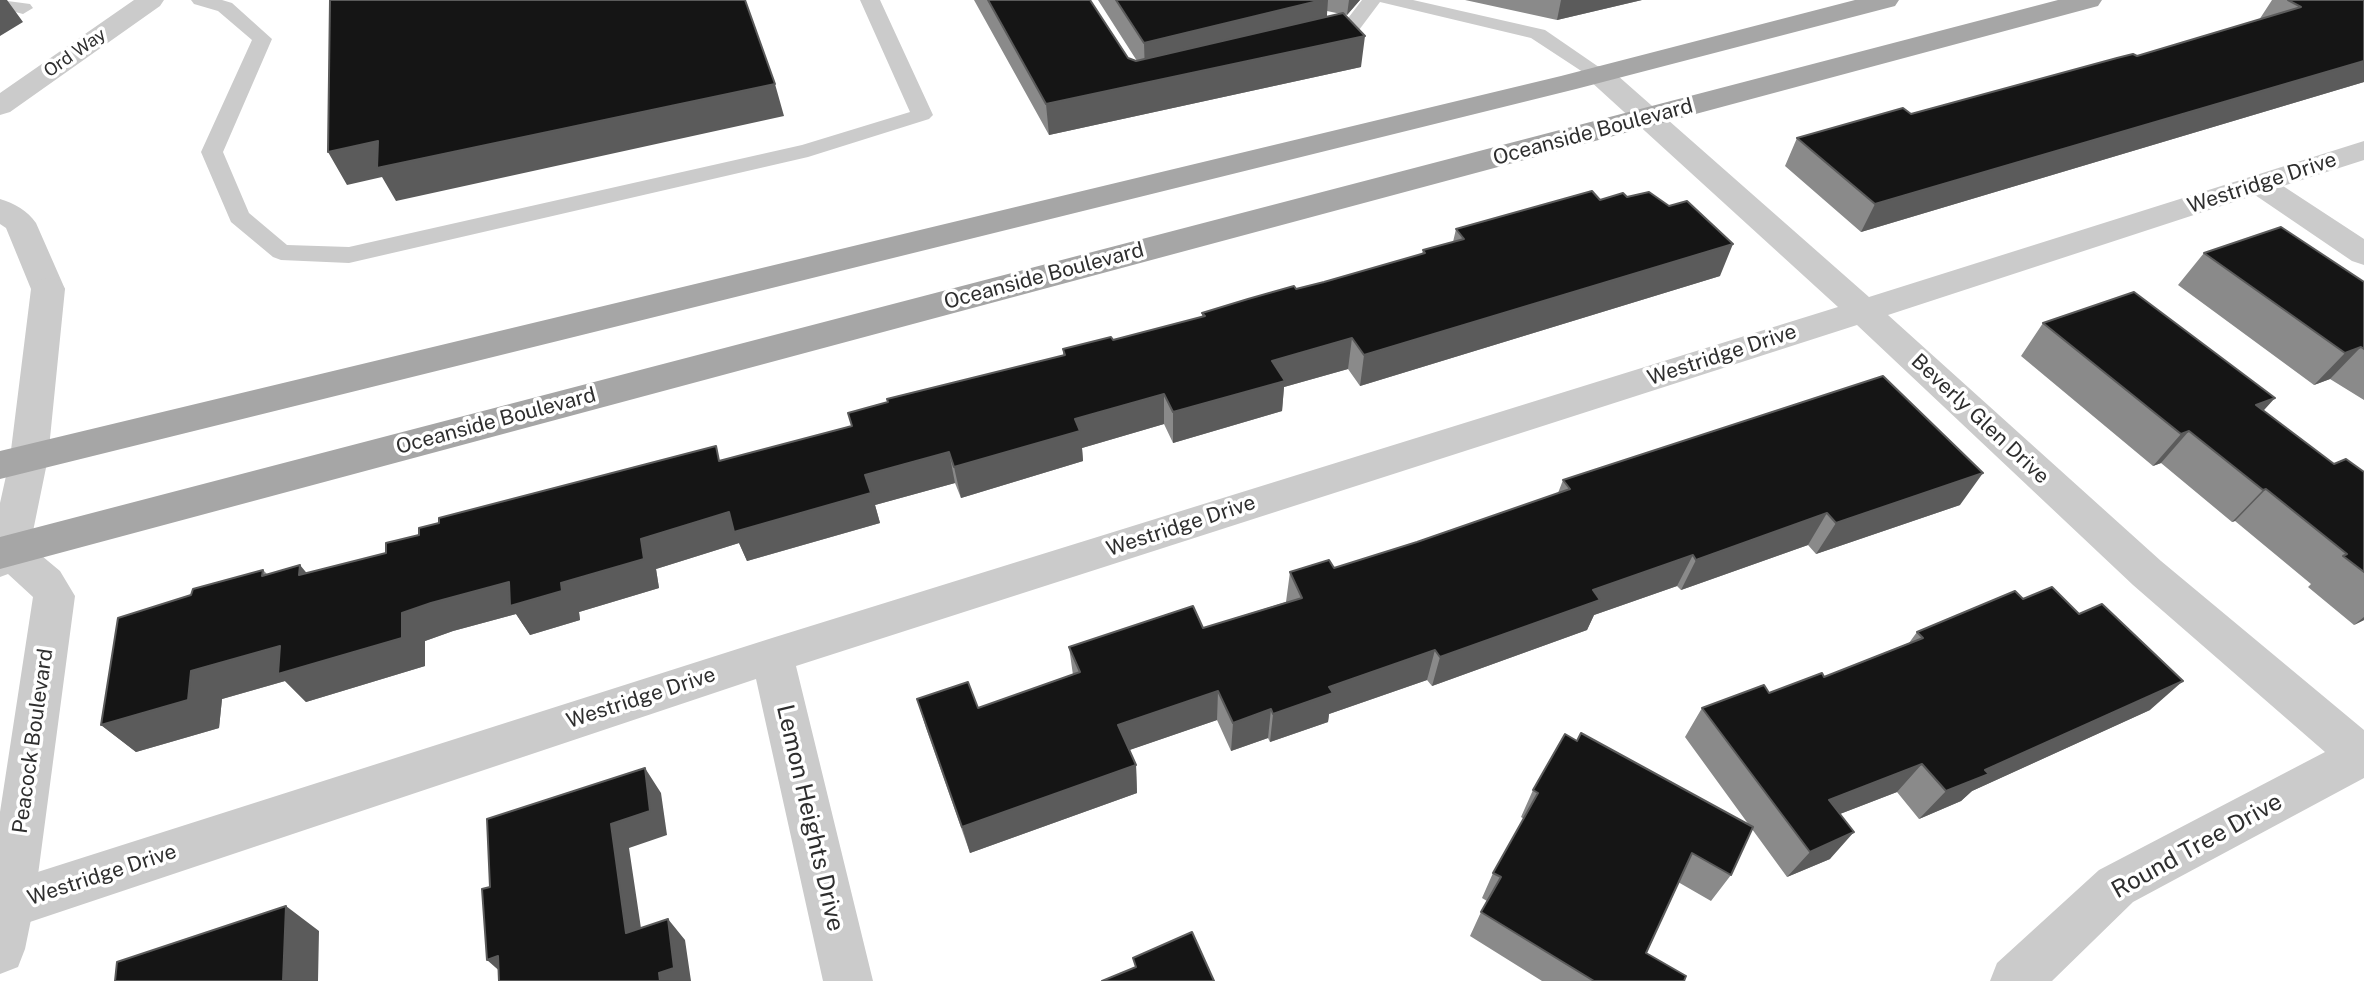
<!DOCTYPE html>
<html>
<head>
<meta charset="utf-8">
<style>
	body { margin:0 }
	canvas { display:block; background:#fff }
</style>
</head>
<body>
<canvas width="2364" height="981"></canvas>
<script>
const ctx = document.querySelector('canvas').getContext('2d');
ctx.lineJoin = 'round';
function fillPath(path, color) { ctx.fillStyle = color; ctx.fill(path, 'evenodd'); }
function strokePath(path, color, width, dash) { ctx.strokeStyle = color; ctx.lineWidth = width; ctx.lineCap = dash ? 'butt' : 'round'; ctx.setLineDash(dash || []); ctx.stroke(path); }
function drawText(font, color, halo, rows, align = 'center') {
  ctx.font = font + ' "Public Sans",sans-serif'; ctx.lineWidth = 7; ctx.setLineDash([]); ctx.textBaseline = 'middle'; ctx.strokeStyle = halo; ctx.fillStyle = color; for (const [text, x, y, turn = 0] of rows) {
    ctx.save(); ctx.translate(x, y); ctx.rotate((+turn || 0) * Math.PI / 180); ctx.textAlign = isNaN(turn) ? turn : align; if (halo) ctx.strokeText(text, 0, 0); ctx.fillText(text, 0, 0); ctx.restore();
  }
}
const service = new Path2D(`
	M0 0 30 4 33 8 23 14 0 8Z
	M191 0H222L232 3 272 39 223 152 249 213 287 245 349 247 802 145 910 112 860 0H880L933 115 929 119 808 157 349 263 281 260 273 257 231 222 201 152 252 40 218 11 194 4Z
	M1362 0H1413L1545 30 1609 74 1606 78H1592L1531 38 1380 2 1353 38 1320 46 1313 44 1310 40 1313 36 1339 30Z`);
const minor = new Path2D(`
	M134 0H164L160 6 10 112 0 115V93Z
	M1599 66 1609 68 1869 297 2364 141V160L2283 186 2364 239V265L2352 261 2255 195 1888 315 2161 561 2364 730V778L2133 902 2052 981H1990L1997 963 2099 870 2325 752 2133 585 1857 325 796 666 873 981H823L756 679 0 932V884L772 638 1838 307 1589 80 1585 74 1589 68Z
	M0 199C14 203 28 211 36 223L65 289 60 297 48 300 36 297 31 289 6 228 0 224Z`);
const tertiary = new Path2D(`
	M48 278 60 281 65 289 48 458 30 546 60 571 75 596 34 905 25 949 18 967 0 974V812L33 597 8 574 0 577V503L10 458 31 289 36 281Z`);
const primary = new Path2D(`
	M1855 0H1899L1895 6 1576 89 0 479V451L1561 76Z
	M2058 0H2102L2098 6 0 569V537Z`);
const wall = new Path2D(`
	M974 0H1090L1128 58 1137 61 1098 0H1360L1347 15 1344 14 1361 67 1049 135ZM1327 11 1341 14 1327 17Z
	M1465 0H1642L1557 20Z
	M2272 0H2364V82L1861 232 1785 166 1797 138 1911 114 2137 56 2259 20Z
	M1600 200 1720 276 1360 386 1348 369 1284 387 1282 411 1173 443 1164 424 1082 448 1083 461 961 498 955 483 875 505 880 523 747 561 739 543 656 569 659 588 579 612 580 620 530 635 516 614 453 631 425 641V666L306 702 285 681 222 699 219 728 136 752 101 725 191 595 263 570 267 574 307 573 386 553 852 426 1063 355V349L1113 340 1202 317V313L1324 282 1422 254 1423 250 1453 242 1456 229Z
	M2204 253 2364 282V400L2330 379 2314 385 2178 285Z
	M2043 323 2263 411 2334 464 2364 472V620L2354 625 2308 587 2311 584 2235 521 2232 522 2161 463 2153 466 2021 356Z
	M1563 480 1960 505 1816 554 1808 545 1681 590 1677 586 1594 615 1587 630 1432 686 1427 680 1329 714 1328 722 1270 742 1268 738 1231 751 1217 720 1129 750 1136 765 1137 793 970 853 926 728 917 699 978 708 1073 675 1069 647 1203 628 1286 602 1290 572 1334 568 1417 542 1558 493Z
	M1917 632 2150 710 1972 791 1961 801 1919 819 1897 792 1840 814 1830 859 1787 877 1752 829 1731 875 1711 901 1678 882 1646 953 1684 981H1542L1470 936 1481 912 1487 901 1482 898 1493 873 1524 819 1521 817 1533 790 1577 741 1749 825 1685 737 1702 708 1769 693 1824 677 1909 643Z`);
const shadedWall = new Path2D(`
	M0 0H7L23 22 0 36Z
	M1322 0H1328L1326 29 1145 74 1144 43Z
	M1349 0H1360L1347 15Z
	M1561 0H1642L1557 20Z
	M1365 36 1361 67 1049 135 1046 104Z
	M2364 61V82L1861 232 1875 204Z
	M775 84 784 116 396 201 382 177 347 185 328 152 378 141Z
	M1733 244 1720 276 1360 386 1364 355Z
	M1352 338 1348 369 1284 387 1282 411 1173 443V412L1272 361Z
	M2361 347 2330 379 2314 385 2345 353Z
	M1164 394V424L1082 448 1083 461 961 498 954 467 1075 419Z
	M2275 398 2245 431 2256 405Z
	M2189 431 2161 463 2153 466 2181 434Z
	M949 452 955 483 875 505 880 523 747 561 739 543 656 569 659 588 579 612 580 620 530 635 516 614 453 631 425 641V666L306 702 285 681 222 699 219 728 136 752 101 725 191 671 402 613 431 603 509 582 561 583 641 539 729 512Z
	M1983 473 1960 505 1816 554 1836 523Z
	M2266 489 2235 521 2232 522 2263 490Z
	M1827 513 1808 545 1681 590 1696 560Z
	M1693 555 1677 586 1594 615 1587 630 1432 686 1440 657 1593 590Z
	M300 565 325 595 299 575Z
	M2364 617V620L2354 625Z
	M1435 650 1427 680 1329 714 1328 722 1270 742 1273 714 1329 687Z
	M2183 681 2150 710 1972 791 1961 801 1919 819 1946 791 1985 770Z
	M1218 691 1217 720 1121 753 1118 725Z
	M1271 709 1268 738 1231 751 1233 723Z
	M1922 764 1897 792 1806 827 1829 800Z
	M1136 765 1137 793 970 853 962 827Z
	M645 768 661 793 667 835 629 848 645 955 626 933 611 824Z
	M1854 832 1830 859 1787 877 1810 852Z
	M286 906 319 931 318 981H283Z
	M668 919 685 940 691 981H660L659 973Z
	M498 956 511 981 487 960Z`);
const building = new Path2D(`
	M330 0H745L775 84 377 168 378 141 328 152Z
	M988 0H1090L1128 58 1136 61 1343 13 1365 36 1046 104Z
	M1116 0H1322L1144 43Z
	M2288 0H2364V61L1875 204 1797 138 1903 108 1911 114 2117 58 2133 54 2137 56 2301 7Z
	M1592 191 1600 200 1623 193 1627 197 1649 192 1669 206 1687 201 1733 244 1364 355 1352 338 1272 361 1285 381 1173 412 1164 394 1075 419 1080 431 954 467 949 452 865 475 871 493 734 532 729 512 641 539 644 559 561 583 562 591 510 606 509 582 431 603 402 613V638L278 674 280 646 191 671 188 700 101 725 118 618 191 595 193 589 263 570 262 576 300 565 299 575 386 553V543L419 535V528L439 523V518L716 446 719 461 852 426 848 413 888 402 887 399 1065 355 1063 349 1111 337 1113 340 1205 316 1202 313 1248 299 1294 286 1296 289 1324 282 1425 253 1423 250 1464 239 1456 229Z
	M2281 227 2364 282V349L2361 347 2345 353 2204 253Z
	M2134 292 2275 398 2256 405 2334 464 2346 459 2364 472V572L2343 556 2347 554 2266 489 2263 490 2189 431 2181 434 2043 323Z
	M1883 376 1983 473 1836 523 1827 513 1696 560 1693 555 1593 590 1600 600 1440 657 1435 650 1329 687 1333 693 1273 714 1271 709 1233 723 1218 691 1118 725 1136 765 962 827 917 699 968 682 978 708 1080 672 1069 647 1193 606 1203 628 1302 598 1290 572 1329 560 1334 568 1417 542 1570 489 1563 480Z
	M2052 587 2079 614 2102 604 2183 681 1985 770 1989 774 1946 791 1922 764 1829 800 1854 832 1810 852 1702 708 1764 685 1769 693 1822 673 1824 677 1923 638 1917 632 2015 591 2023 599Z
	M1581 733 1753 827 1731 875 1692 853 1646 953 1686 976 1684 981H1594L1481 912 1501 877 1493 873 1538 793 1533 790 1565 734 1577 741Z
	M645 768 650 811 611 824 626 933 668 919 674 968 659 973 660 981H499L498 956 487 960 482 889 490 887 487 819Z
	M286 906 283 981H115L117 962Z
	M1192 932 1214 981H1102L1136 967 1133 958Z`);
const farStreetnames = [
	["Ord Way",75,53,-35]
];
const streetNames = [
	["Oceanside Boulevard",1593,132,-15],
	["Westridge Drive",2262,183,-18],
	["Oceanside Boulevard",1044,276,-15],
	["Westridge Drive",1722,355,-18],
	["Beverly Glen Drive",1980,419,43],
	["Oceanside Boulevard",496,421,-15],
	["Westridge Drive",1181,526,-18],
	["Westridge Drive",641,698,-18],
	["Peacock Boulevard",33,741,-82],
	["Westridge Drive",102,875,-18]
];
const nearStreetnames = [
	["Lemon Heights Drive",810,818,77],
	["Round Tree Drive",2197,846,-29]
];
fillPath(service, '#cbcbcb');
fillPath(minor, '#cbcbcb');
fillPath(tertiary, '#cbcbcb');
fillPath(primary, '#a6a6a6');
fillPath(wall, '#8a8a8a');
fillPath(shadedWall, '#5b5b5b');
fillPath(building, '#151515');
strokePath(building, '#5b5b5b', 2);
drawText('18px', '#2e2e2e', '#fff', farStreetnames);
drawText('21px', '#2e2e2e', '#fff', streetNames);
drawText('24px', '#2e2e2e', '#fff', nearStreetnames);
</script>
</body>
</html>
